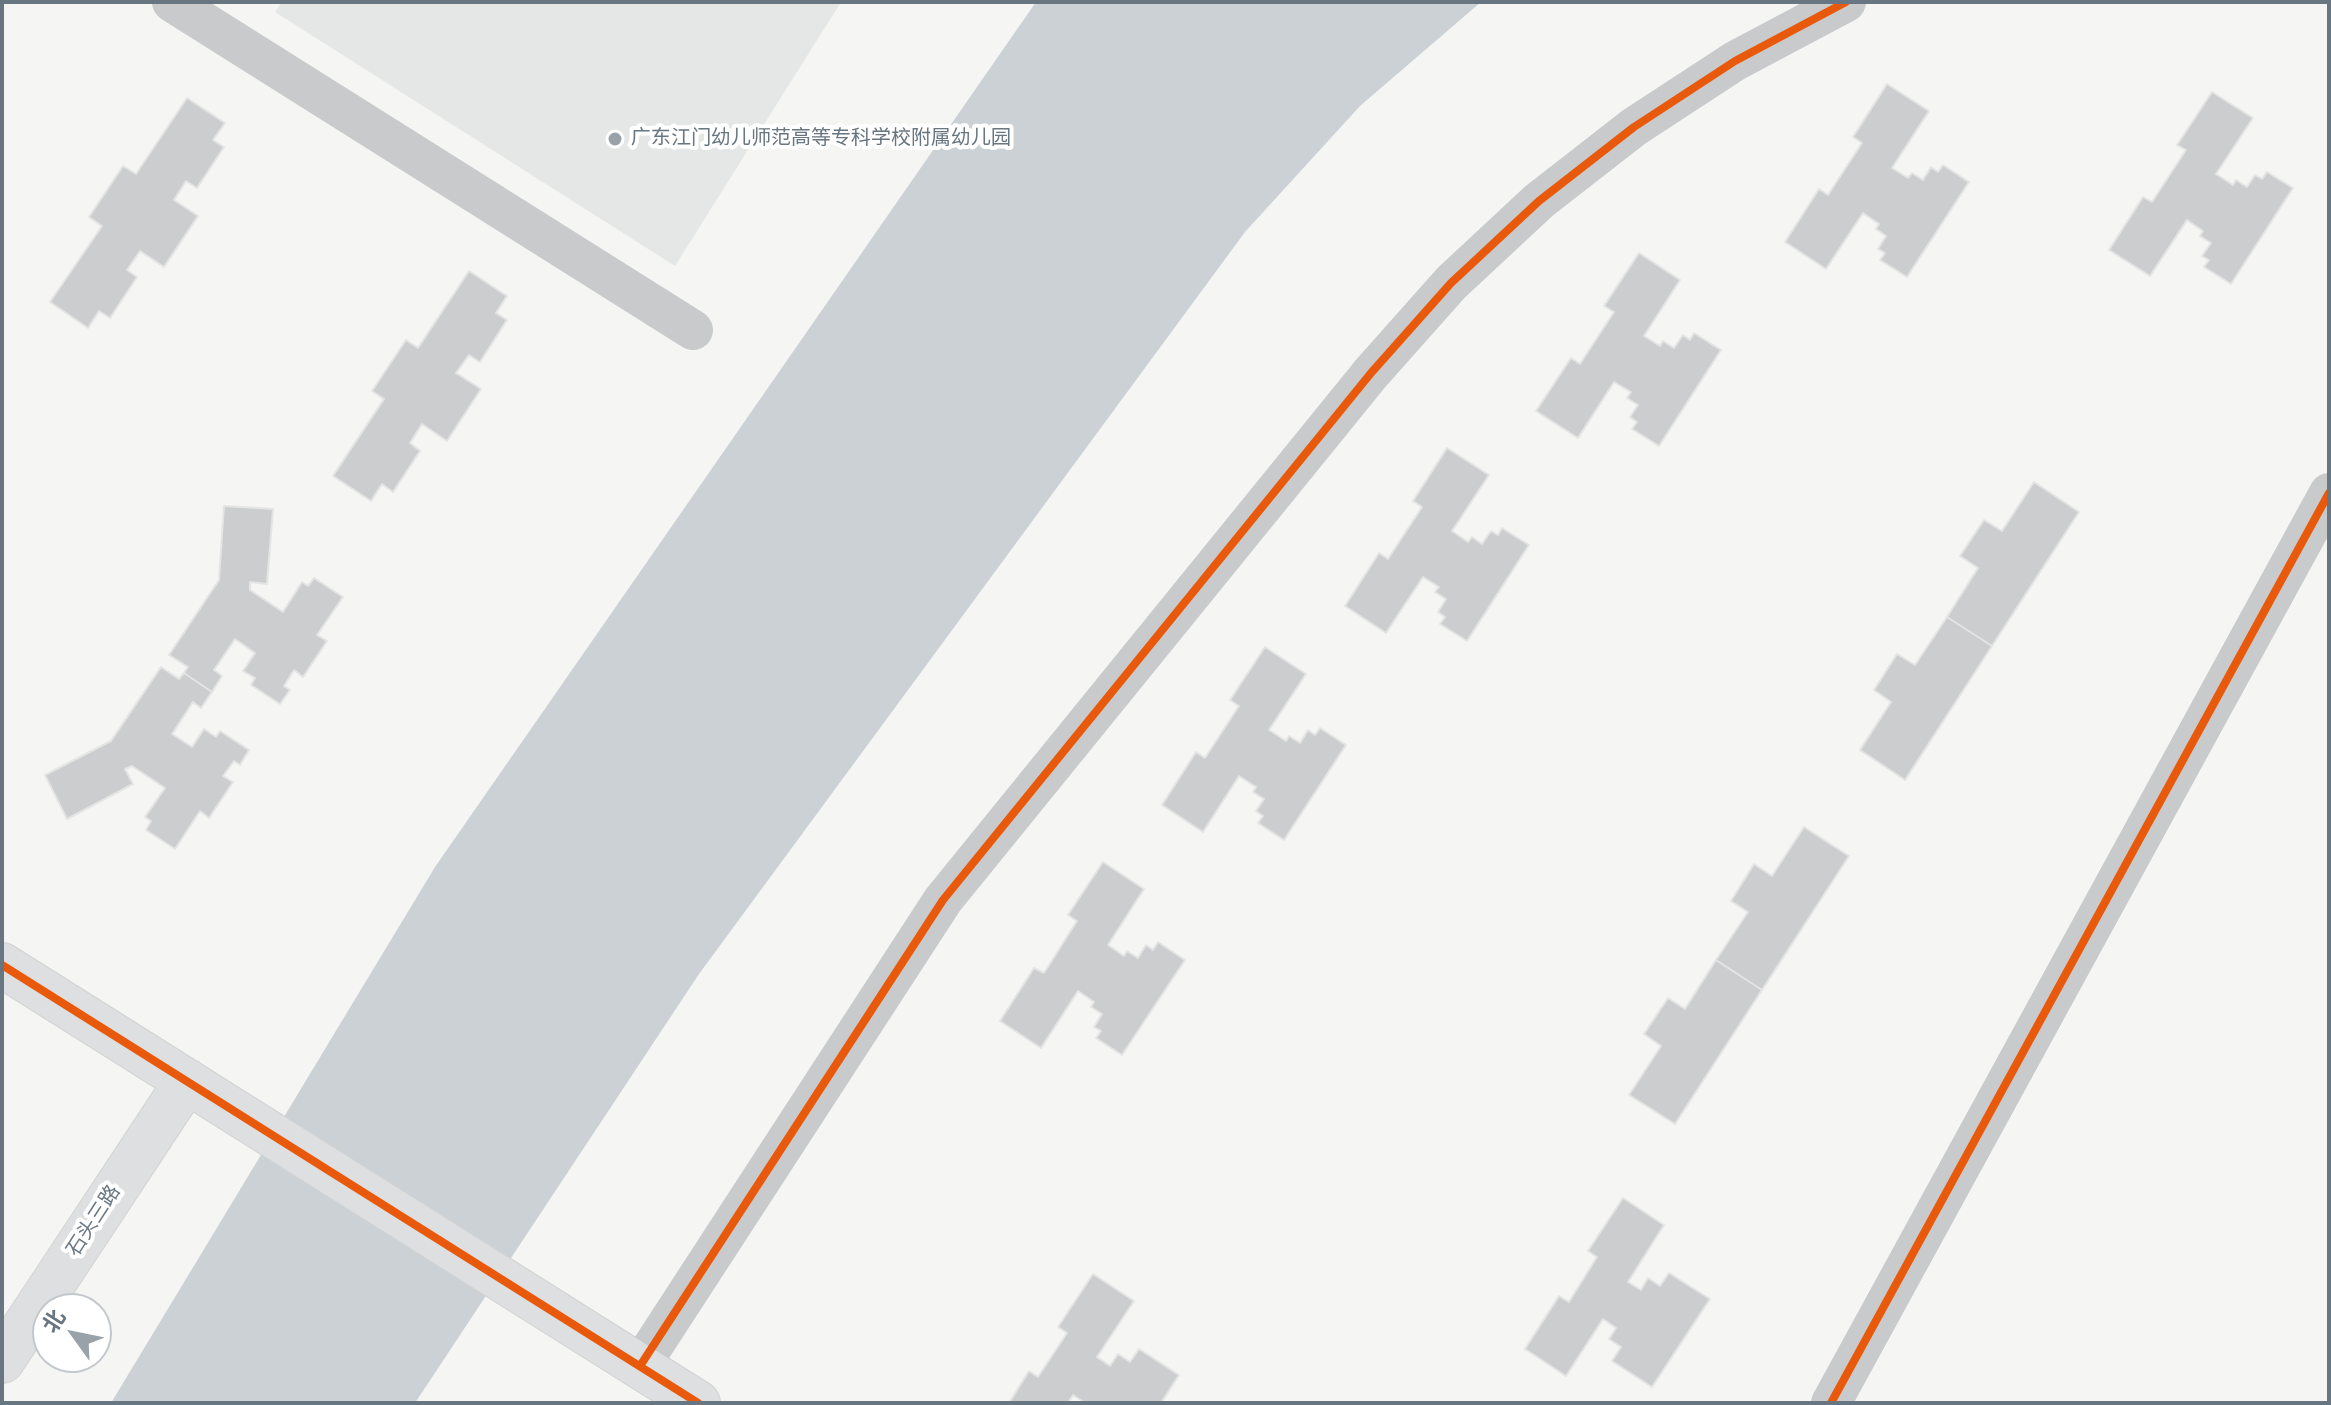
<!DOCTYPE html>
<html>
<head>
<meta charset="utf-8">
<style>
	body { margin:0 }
	#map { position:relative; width:2331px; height:1405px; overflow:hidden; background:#f5f5f4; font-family:"Archivo Narrow","Noto Sans SC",sans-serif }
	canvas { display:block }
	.frame { position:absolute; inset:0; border:4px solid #687681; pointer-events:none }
	.north { position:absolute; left:32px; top:1293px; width:80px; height:80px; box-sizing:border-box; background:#fff; border:2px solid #c3c8cd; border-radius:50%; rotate:303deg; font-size:22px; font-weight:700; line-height:32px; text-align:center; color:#687681 }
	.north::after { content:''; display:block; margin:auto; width:28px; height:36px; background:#99a2a9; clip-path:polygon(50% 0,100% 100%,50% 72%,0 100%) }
</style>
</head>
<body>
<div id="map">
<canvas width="2331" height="1405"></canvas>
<div class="frame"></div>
<div class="north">北</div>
</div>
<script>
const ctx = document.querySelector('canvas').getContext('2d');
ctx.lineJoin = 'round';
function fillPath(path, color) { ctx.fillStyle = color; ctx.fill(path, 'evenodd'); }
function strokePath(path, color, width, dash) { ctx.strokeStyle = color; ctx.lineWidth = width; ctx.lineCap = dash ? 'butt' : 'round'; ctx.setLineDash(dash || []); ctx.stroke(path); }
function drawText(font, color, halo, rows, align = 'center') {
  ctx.font = font + ' "Archivo Narrow","Noto Sans SC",sans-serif'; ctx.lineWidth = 8; ctx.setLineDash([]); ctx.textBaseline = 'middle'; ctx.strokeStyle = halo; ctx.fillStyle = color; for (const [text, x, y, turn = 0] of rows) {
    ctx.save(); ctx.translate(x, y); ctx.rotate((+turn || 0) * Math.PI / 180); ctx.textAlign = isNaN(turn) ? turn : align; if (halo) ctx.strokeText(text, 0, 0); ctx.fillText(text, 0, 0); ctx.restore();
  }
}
const built = new Path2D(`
	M282 2H841L675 266 275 12Z`);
const water = new Path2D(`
	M1036 2H1481L1360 106 1245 232 699 974 415 1403H111L435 867Z`);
const building = new Path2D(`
	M1887 84 1929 111 1892 168 1908 178 1912 173 1923 180 1931 167 1938 172 1943 165 1969 182 1907 277 1880 260 1885 253 1878 249 1886 236 1876 229 1879 224 1863 213 1826 269 1785 242 1819 189 1828 195 1862 143 1853 137Z
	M2212 92 2253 118 2216 174 2233 185 2236 180 2247 187 2255 175 2262 179 2267 172 2293 188 2231 284 2204 267 2209 260 2202 256 2211 243 2200 236 2203 231 2187 220 2150 276 2109 250 2143 197 2152 202 2186 150 2177 145Z
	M187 98 225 123 213 140 224 147 197 188 186 181 174 200 198 216 164 267 140 251 127 270 137 277 110 318 99 311 88 328 50 302 102 226 89 217 123 166 136 174Z
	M1639 253 1680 280 1644 336 1660 346 1663 341 1674 348 1683 335 1690 340 1694 333 1721 350 1659 446 1632 429 1637 422 1630 417 1638 405 1627 398 1631 392 1614 382 1578 438 1536 411 1571 358 1580 364 1614 312 1604 306Z
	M469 271 507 296 496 313 507 320 480 362 469 355 456 373 481 389 447 441 422 424 410 443 420 451 393 492 382 484 371 501 333 476 384 399 372 391 406 340 418 348Z
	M1447 448 1489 475 1452 531 1468 542 1472 537 1482 544 1491 531 1498 535 1502 528 1529 545 1467 641 1440 624 1445 617 1438 612 1446 599 1435 592 1439 587 1423 577 1386 633 1345 606 1379 553 1388 559 1422 507 1413 501Z
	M2034 482 2079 512 1992 646 1947 617 1978 568 1960 556 1984 520 2002 531Z
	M224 506 273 509 267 584 250 582V590L283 612 302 582 308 586 314 578 343 597 317 635 327 641 303 677 294 670 284 686 290 690 280 704 251 685 255 678 243 671 255 653 235 639 214 670 222 676 212 692 184 673 188 667 169 655 219 580Z
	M1947 617 1992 646 1905 780 1860 750 1891 702 1874 690 1897 654 1915 665Z
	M1265 647 1306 674 1269 730 1286 741 1289 736 1300 743 1308 730 1315 735 1320 728 1346 745 1284 840 1258 823 1263 816 1256 811 1264 799 1253 792 1256 787 1239 776 1203 832 1162 805 1196 752 1205 758 1239 706 1230 700Z
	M161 667 179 679 184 673 212 692 201 708 193 702 172 734 192 747 204 729 216 737 220 731 249 750 240 765 234 761 223 776 233 782 209 818 200 811 175 849 146 830 151 821 145 817 165 788 132 766 125 769 133 784 67 819 45 775 111 741Z
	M1804 827 1849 856 1762 990 1716 960 1748 912 1731 901 1754 864 1772 876Z
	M1103 862 1144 889 1108 945 1124 956 1127 951 1138 958 1146 945 1153 950 1158 942 1185 960 1122 1055 1096 1038 1101 1031 1094 1027 1102 1014 1091 1007 1094 1002 1078 991 1041 1048 1000 1021 1034 968 1044 973 1077 921 1068 915Z
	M1716 960 1762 990 1675 1124 1629 1095 1661 1046 1644 1034 1668 998 1685 1009Z
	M1623 1198 1664 1225 1628 1282 1641 1290 1648 1278 1660 1286 1669 1273 1710 1299 1652 1387 1612 1361 1621 1347 1609 1339 1616 1328 1603 1319 1566 1376 1525 1349 1559 1296 1569 1302 1597 1257 1588 1251Z
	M1093 1274 1134 1301 1097 1357 1110 1366 1118 1354 1130 1362 1139 1349 1179 1375 1161 1403H1085L1073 1395 1068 1403H1009L1029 1371 1038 1377 1067 1333 1058 1327Z`);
const street = new Path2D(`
	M172 2 693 330
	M640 1366 943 900 1371 373 1451 283 1539 201 1634 127 1735 61 1846 2
	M1831 1403 2329 493`);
const secondary = new Path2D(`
	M2 965 698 1403
	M2 1361 187 1081`);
const cycleway = new Path2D(`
	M2 965 698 1403
	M640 1366 943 900 1371 373 1451 283 1539 201 1634 127 1735 61 1846 2
	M1831 1403 2329 493`);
const markers = [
	[615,139,8,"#99a2a9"]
];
const poiNames = [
	["广东江门幼儿师范高等专科学校附属幼儿园",631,139]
];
const streetNames = [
	["石头三路",94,1221,-57]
];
fillPath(built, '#e5e6e6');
fillPath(water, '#cbd1d4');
fillPath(building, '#cccdce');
strokePath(building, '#e4e4e4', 2);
strokePath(secondary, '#d2d2d2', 46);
strokePath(street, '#c9cacb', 40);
strokePath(secondary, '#dedfe0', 44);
strokePath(cycleway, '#e8590c', 8);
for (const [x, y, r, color] of markers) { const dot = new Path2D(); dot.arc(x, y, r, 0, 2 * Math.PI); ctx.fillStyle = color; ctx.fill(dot); strokePath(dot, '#fff', 3); }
drawText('20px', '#687681', '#fff', poiNames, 'left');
drawText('20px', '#687681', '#fff', streetNames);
</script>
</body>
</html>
